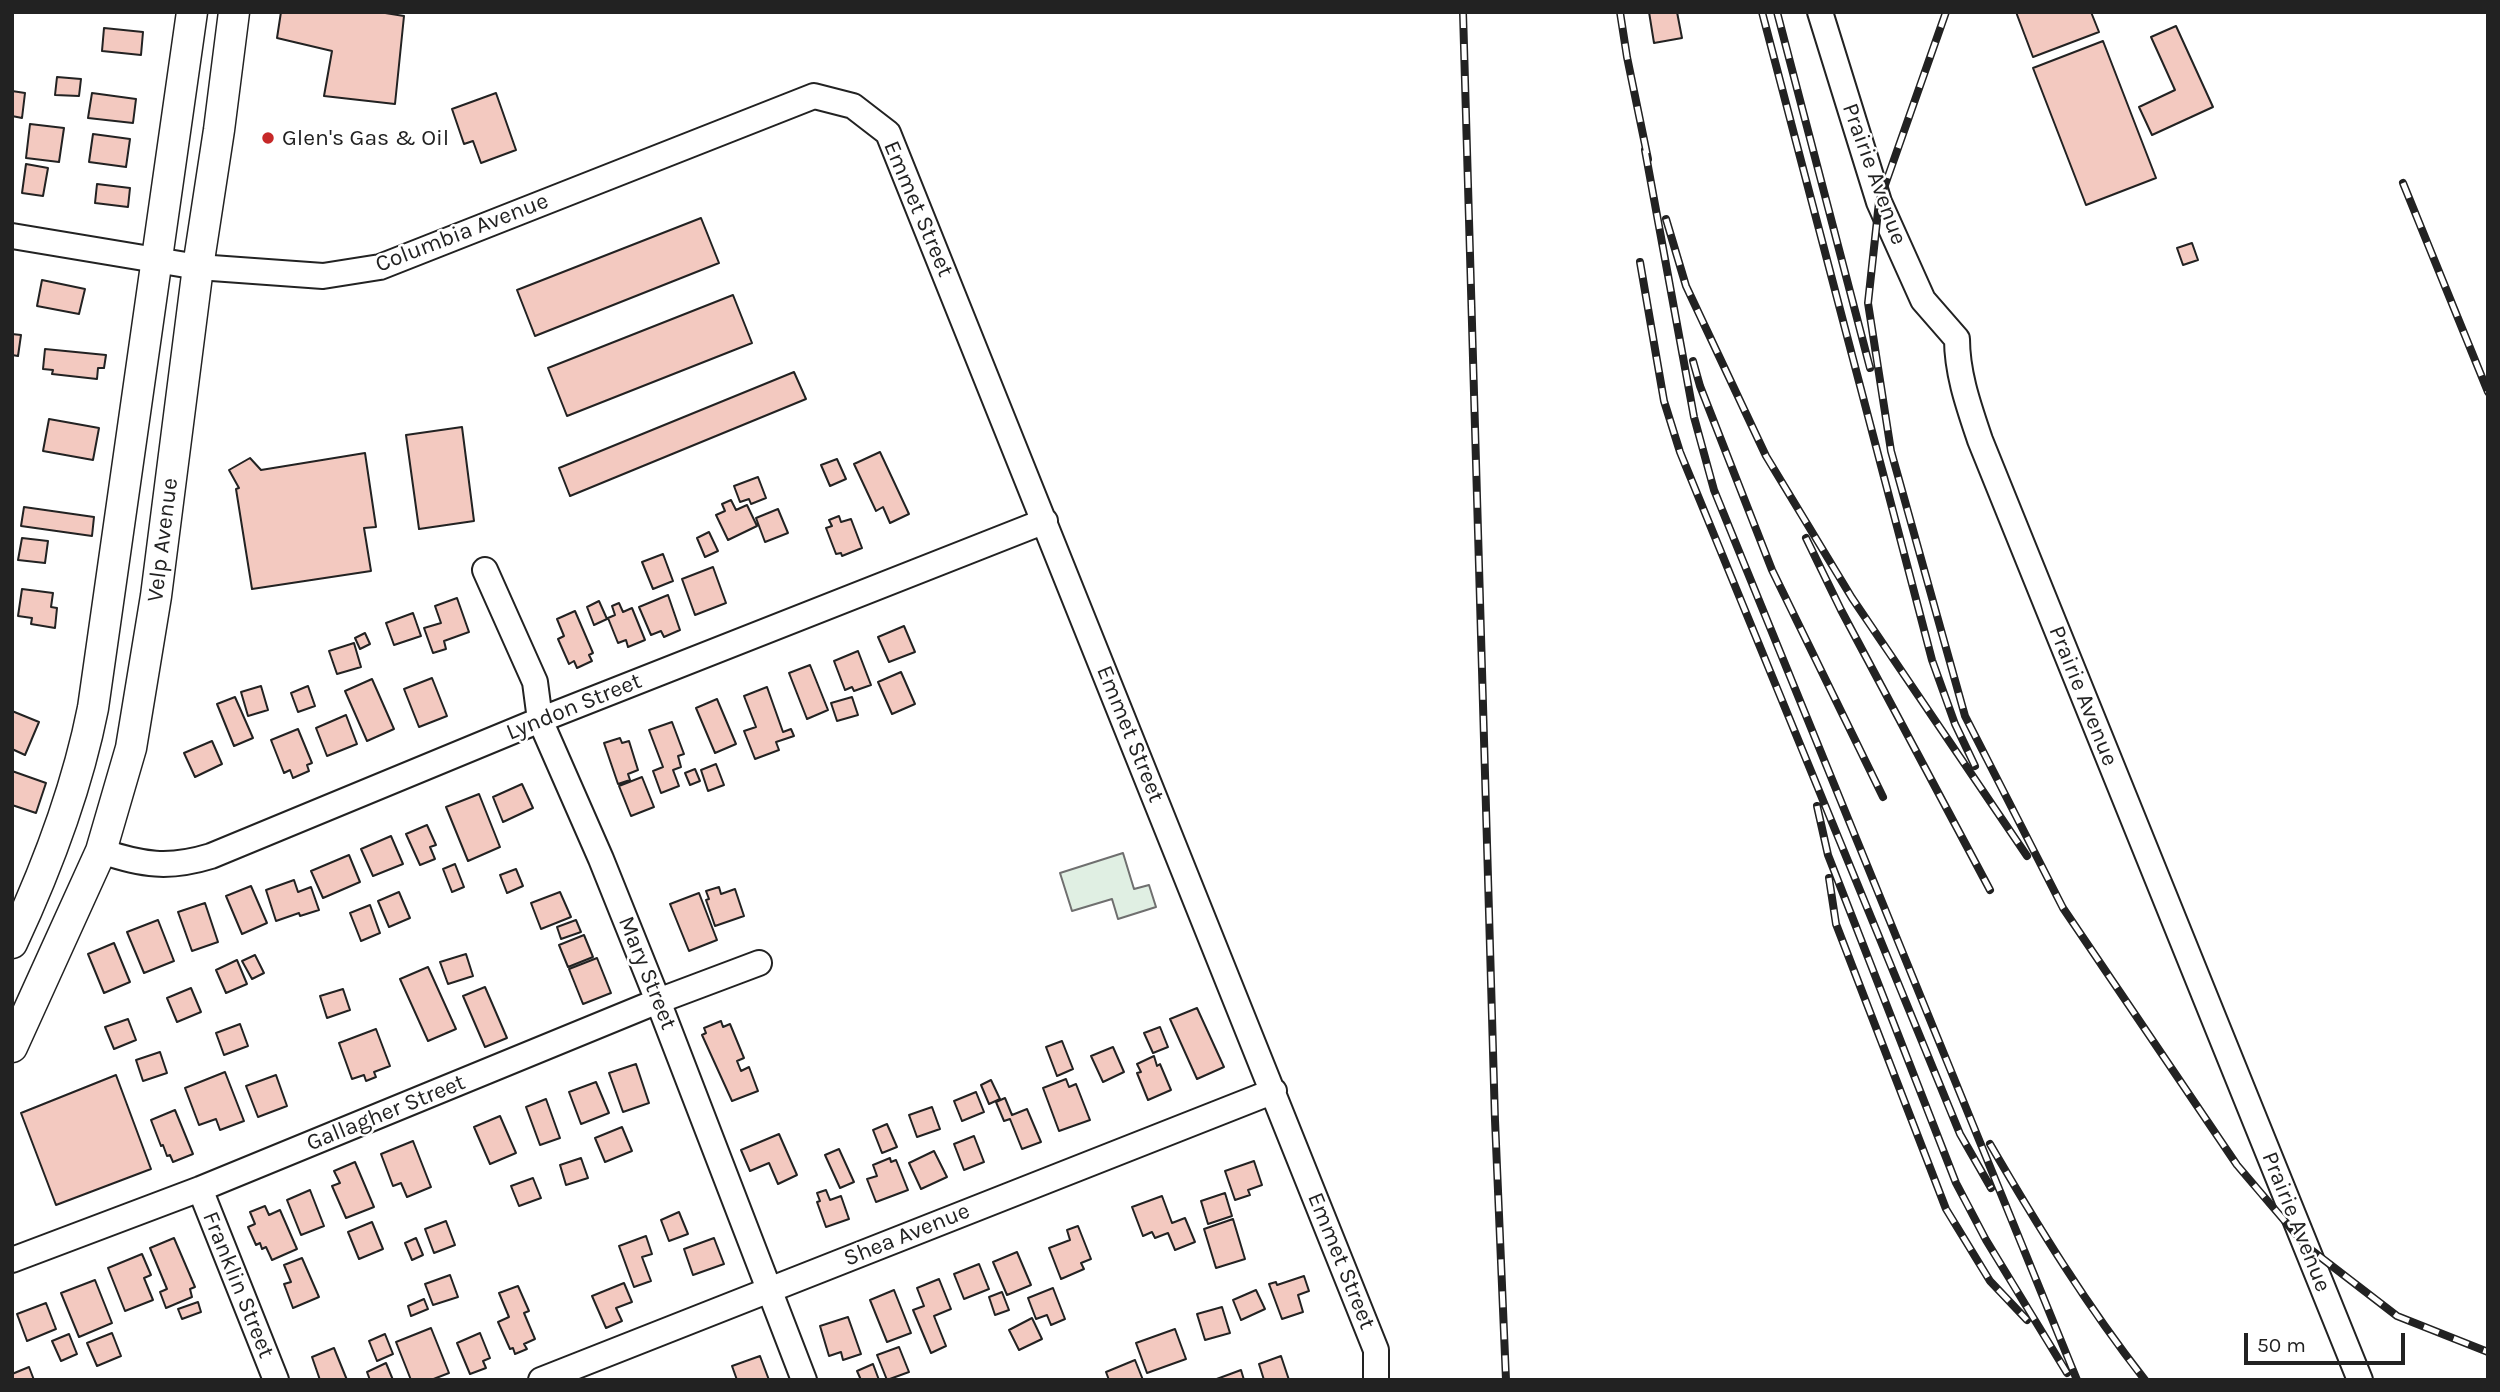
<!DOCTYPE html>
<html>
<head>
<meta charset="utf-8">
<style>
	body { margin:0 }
	#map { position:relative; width:2500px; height:1392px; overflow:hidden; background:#fff; font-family:Karla,sans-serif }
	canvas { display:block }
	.frame { position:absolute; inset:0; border:14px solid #222; pointer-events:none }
	.scale { position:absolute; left:2244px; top:1333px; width:161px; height:32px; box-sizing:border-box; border:4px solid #222; border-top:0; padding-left:9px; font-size:21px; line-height:24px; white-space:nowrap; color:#222; -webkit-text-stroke:5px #fff; paint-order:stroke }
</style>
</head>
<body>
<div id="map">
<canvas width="2500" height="1392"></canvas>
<div class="frame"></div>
<div class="scale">50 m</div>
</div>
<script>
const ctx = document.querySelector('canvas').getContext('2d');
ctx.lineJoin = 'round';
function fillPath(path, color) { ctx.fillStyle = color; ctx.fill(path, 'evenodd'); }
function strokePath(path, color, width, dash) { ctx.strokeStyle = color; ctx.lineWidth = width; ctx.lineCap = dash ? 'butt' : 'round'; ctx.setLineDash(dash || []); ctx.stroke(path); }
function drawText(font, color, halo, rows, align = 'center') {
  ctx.font = font + ' Karla,sans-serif'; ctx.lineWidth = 5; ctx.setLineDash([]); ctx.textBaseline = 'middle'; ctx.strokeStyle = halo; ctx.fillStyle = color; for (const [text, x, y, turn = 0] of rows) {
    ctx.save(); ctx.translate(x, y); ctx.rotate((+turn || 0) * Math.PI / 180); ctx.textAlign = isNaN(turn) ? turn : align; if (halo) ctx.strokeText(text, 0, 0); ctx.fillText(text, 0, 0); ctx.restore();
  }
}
const green = new Path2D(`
	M1123 853 1134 889 1149 885 1156 907 1118 919 1112 899 1072 911 1060 873Z`);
const building = new Path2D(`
	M281 12H379L404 16 395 104 324 96 332 51 277 38Z
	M1649 12H1677L1682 38 1654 43Z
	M2016 12H2091L2099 32 2033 57Z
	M2176 26 2213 107 2152 135 2139 107 2175 90 2151 37Z
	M104 28 143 32 141 55 102 51Z
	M2103 41 2156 178 2086 205 2033 68Z
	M57 77 81 79 79 96 55 95Z
	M12 91 25 93 22 118 12 116Z
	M92 93 136 99 133 123 88 118Z
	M496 93 516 150 481 163 473 141 464 144 452 109Z
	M30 124 64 128 59 162 26 158Z
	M93 134 130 139 126 167 89 162Z
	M26 164 48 168 43 196 22 193Z
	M97 184 130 188 128 207 95 203Z
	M701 218 719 263 535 336 517 290Z
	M2192 243 2198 260 2183 265 2177 248Z
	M42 280 85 289 79 314 37 306Z
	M733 295 752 343 567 416 548 368Z
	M12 334 21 335 18 356 12 355Z
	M45 349 106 355 104 368H98L97 379 52 374 53 370 43 369Z
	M794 372 806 399 570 496 559 468Z
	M49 419 99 428 93 460 43 451Z
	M462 427 474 521 419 529 406 435Z
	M880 452 909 514 890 523 883 507 876 511 854 464Z
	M365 453 376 527 364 528 371 571 252 589 236 489 239 488 229 470 250 458 261 470Z
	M837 459 846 479 830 486 821 465Z
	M758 477 766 498 751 504 749 499 740 502 734 486Z
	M731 500 736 510 747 505 757 526 728 540 716 515 725 511 722 504Z
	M24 507 94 517 92 536 21 526Z
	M778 509 788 533 765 542 756 518Z
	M839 516 841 522 851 519 862 548 842 556 841 553 836 554 826 528 832 526 829 520Z
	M709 532 718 551 705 557 697 538Z
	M22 538 48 541 45 563 18 560Z
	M663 554 673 581 653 589 642 562Z
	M713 567 726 603 695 615 682 579Z
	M22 589 53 593 51 607 57 608 55 628 31 624 32 618 18 616Z
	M668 595 680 630 664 637 661 631 651 635 639 607Z
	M457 598 469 632 444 641 446 649 433 653 424 628 441 623 435 606Z
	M599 601 607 619 594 625 587 607Z
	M619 603 623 612 632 608 645 640 628 647 626 640 618 643 608 618 615 615 612 606Z
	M575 611 593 653 589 655 592 661 577 668 574 661 569 664 558 639 564 636 557 619Z
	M413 613 421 636 394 645 386 623Z
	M904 626 915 652 889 662 878 637Z
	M365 633 370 644 360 649 355 638Z
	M354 643 361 667 337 674 329 651Z
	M858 651 871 685 854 691 852 687 845 690 834 661Z
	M810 665 828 710 807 719 789 673Z
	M901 672 915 704 892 714 878 682Z
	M432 678 447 716 419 727 404 689Z
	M372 679 394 729 367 741 345 691Z
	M261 686 268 710 248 716 241 692Z
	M308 686 315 706 298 712 291 693Z
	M767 687 783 732 791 729 794 736 776 742 779 750 755 759 744 731 756 727 744 696Z
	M235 697 253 738 234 746 217 704Z
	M852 697 858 715 837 721 831 703Z
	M717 699 736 744 715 753 696 708Z
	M12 711 39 722 25 755 12 749Z
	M346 715 357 744 327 756 316 728Z
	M672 722 684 754 678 756 681 767 673 770 679 786 661 793 653 771 663 767 649 730Z
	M298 729 312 763 307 765 309 771 293 778 290 770 284 773 271 740Z
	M620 738 622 743 629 741 638 770 628 774 630 780 618 784 604 743Z
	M212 741 222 764 195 777 184 753Z
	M716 764 724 785 708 791 701 770Z
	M695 769 700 781 690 785 685 773Z
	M12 771 46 783 36 813 12 805Z
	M642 777 654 807 631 816 619 786Z
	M522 784 533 808 503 822 493 797Z
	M479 794 500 847 468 861 446 807Z
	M427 825 436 845 430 847 435 859 420 865 406 834Z
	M391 836 403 864 373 876 361 849Z
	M349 855 360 882 323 898 311 871Z
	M455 864 464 887 452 892 443 869Z
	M516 869 523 886 507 893 500 875Z
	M294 880 298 892 311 887 319 910 300 916 299 913 276 921 266 890Z
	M251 886 267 923 242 934 226 896Z
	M719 887 721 894 735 889 744 916 715 926 706 900 709 899 706 891Z
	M399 892 410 918 389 927 378 901Z
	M560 892 571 917 541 929 531 903Z
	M699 893 717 940 689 951 670 904Z
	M205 903 218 942 192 951 178 912Z
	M370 905 380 933 361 941 350 913Z
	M158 920 174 961 144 973 127 932Z
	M576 920 581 932 561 939 557 927Z
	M584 935 593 957 568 967 559 945Z
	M114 943 130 982 104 993 88 954Z
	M466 954 473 976 448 984 440 962Z
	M255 955 264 973 252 979 242 961Z
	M597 958 611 993 583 1004 569 969Z
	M237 960 247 984 226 993 216 970Z
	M428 967 456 1029 428 1041 400 979Z
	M485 987 507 1038 485 1047 463 996Z
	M191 988 201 1012 177 1022 167 998Z
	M343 989 350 1010 327 1018 320 996Z
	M1197 1008 1224 1067 1197 1079 1170 1019Z
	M128 1019 136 1040 114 1049 105 1027Z
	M721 1021 723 1027 730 1024 744 1058 737 1061 741 1071 749 1067 758 1091 732 1101 702 1035 706 1033 704 1028Z
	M240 1024 248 1046 224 1055 216 1033Z
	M1160 1027 1168 1047 1153 1053 1144 1033Z
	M376 1029 390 1066 374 1072 376 1077 366 1081 364 1075 352 1079 339 1043Z
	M1062 1041 1073 1069 1057 1076 1046 1047Z
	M1113 1047 1124 1072 1103 1082 1091 1056Z
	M160 1052 167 1073 143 1081 136 1060Z
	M1154 1056 1157 1066 1160 1064 1171 1090 1148 1100 1137 1073 1141 1072 1137 1064Z
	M636 1064 649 1103 623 1112 609 1073Z
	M225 1072 244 1121 220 1130 216 1119 199 1125 185 1088Z
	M116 1075 151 1169 56 1205 21 1113Z
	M276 1075 287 1106 258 1117 246 1086Z
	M1066 1079 1069 1087 1076 1084 1090 1120 1059 1131 1043 1088Z
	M991 1080 1000 1099 989 1104 981 1085Z
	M596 1082 609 1113 581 1124 569 1092Z
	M976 1092 984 1112 962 1121 954 1101Z
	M1005 1098 1012 1115 1027 1109 1041 1142 1022 1149 1010 1119 1004 1121 996 1102Z
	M546 1099 560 1138 540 1145 526 1107Z
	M932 1107 940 1129 917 1137 909 1115Z
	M175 1110 193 1154 173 1162 170 1155 167 1156 163 1145 161 1146 151 1120Z
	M500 1116 516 1153 490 1164 474 1127Z
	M887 1124 897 1147 882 1153 873 1130Z
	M622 1127 632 1151 605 1162 595 1138Z
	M779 1134 797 1175 778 1184 769 1163 750 1171 741 1150Z
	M974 1136 984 1162 964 1170 954 1144Z
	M413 1141 431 1187 407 1197 401 1183 393 1186 381 1154Z
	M839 1149 854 1182 840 1188 825 1155Z
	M934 1151 947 1177 921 1189 909 1163Z
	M581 1158 588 1178 566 1185 560 1165Z
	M890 1158 891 1162 896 1160 908 1190 876 1202 867 1179 877 1176 873 1165Z
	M1254 1161 1262 1185 1248 1190 1250 1195 1235 1200 1225 1171Z
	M355 1162 374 1207 346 1218 332 1186 340 1183 334 1171Z
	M533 1178 541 1198 519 1206 511 1186Z
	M310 1190 324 1226 301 1235 287 1200Z
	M826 1190 830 1200 841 1196 849 1219 826 1227 817 1202 820 1201 817 1193Z
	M1225 1193 1232 1216 1208 1224 1201 1201Z
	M1162 1196 1172 1223 1185 1218 1195 1242 1175 1250 1168 1233 1155 1238 1152 1232 1143 1236 1132 1207Z
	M265 1206 269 1215 280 1210 297 1249 272 1260 266 1247 262 1249 260 1243 256 1245 248 1227 255 1224 250 1212Z
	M679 1212 688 1234 669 1241 661 1220Z
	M1233 1219 1245 1259 1216 1268 1204 1229Z
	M446 1221 455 1245 434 1253 425 1229Z
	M372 1222 383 1249 359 1259 348 1232Z
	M1078 1226 1091 1259 1081 1263 1084 1269 1061 1279 1049 1248 1070 1240 1067 1230Z
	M646 1236 652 1254 642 1257 651 1281 634 1287 619 1246Z
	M174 1238 195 1287 190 1289 192 1297 166 1308 160 1292 167 1289 150 1248Z
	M416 1238 423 1255 412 1260 405 1243Z
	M714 1238 724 1264 693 1275 684 1249Z
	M1017 1252 1031 1285 1007 1295 993 1262Z
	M142 1254 151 1275 144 1278 153 1300 125 1311 108 1268Z
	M302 1258 319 1297 293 1308 284 1284 291 1282 284 1265Z
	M979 1264 989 1289 964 1299 954 1274Z
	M450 1275 458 1297 433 1305 425 1284Z
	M1304 1276 1309 1291 1298 1295 1303 1312 1282 1319 1269 1284 1276 1282 1277 1285Z
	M939 1279 951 1309 934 1316 946 1346 931 1353 913 1310 924 1306 917 1288Z
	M95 1280 112 1323 79 1337 61 1293Z
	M624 1283 632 1302 616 1308 622 1321 606 1328 592 1296Z
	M518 1286 529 1311 524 1313 535 1339 524 1344 527 1349 515 1354 513 1348 510 1349 498 1322 509 1317 499 1293Z
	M1053 1288 1065 1319 1051 1325 1047 1315 1036 1319 1028 1298Z
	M894 1290 911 1333 887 1342 870 1300Z
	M1256 1290 1265 1309 1241 1320 1233 1300Z
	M1002 1292 1009 1310 995 1315 989 1297Z
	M424 1299 428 1309 411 1316 408 1306Z
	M198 1302 201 1312 182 1319 178 1309Z
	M46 1303 56 1329 27 1341 17 1314Z
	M1222 1307 1230 1333 1205 1340 1197 1314Z
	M848 1317 861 1354 843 1360 841 1352 829 1356 820 1326Z
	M1032 1318 1042 1339 1019 1350 1009 1330Z
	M431 1328 449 1373 431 1380H411L396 1342Z
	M1175 1329 1186 1359 1147 1373 1136 1343Z
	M112 1333 121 1356 97 1366 87 1343Z
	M480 1333 490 1358 483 1361 486 1368 470 1374 457 1343Z
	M69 1334 77 1354 61 1361 52 1341Z
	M385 1334 393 1354 377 1361 369 1341Z
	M899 1347 909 1372 887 1380 877 1355Z
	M334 1348 347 1380H320L312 1357Z
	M760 1356 769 1380H737L732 1366Z
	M1281 1356 1289 1380H1264L1259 1364Z
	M1135 1360 1143 1380H1109L1106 1372Z
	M386 1363 393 1380H370L367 1372Z
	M873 1364 879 1380H861L857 1371Z
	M29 1367 34 1380H12V1374Z
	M1241 1370 1244 1380H1214Z`);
const minor = new Path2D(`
	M1820 12 1879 202 1923 300 1957 339C1957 374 1969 407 1980 440L2360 1380
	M12 236 198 267 323 276 380 267 814 96 853 106 888 133 1376 1350V1380
	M485 570 535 682 540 720 601 859 658 1001 804 1380
	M101 851C142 865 169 869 211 856L540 720 1045 521
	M200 1189 276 1380
	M12 1260 200 1189 658 1001 759 963
	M541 1380 1274 1091`);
const major = new Path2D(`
	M12 943C47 868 77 789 93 708L192 12
	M12 1047 101 851 131 748 156 596 198 267 219 130 234 12`);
const rail = new Path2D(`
	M1463 12 1495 1120 1506 1380
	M1620 12 1627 57 1648 159
	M1762 12 1932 660 1955 724 1975 766
	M1777 12 1870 368
	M1946 12 1879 202 1868 303 1891 451 1965 716 2063 908 2237 1165 2306 1246 2397 1316 2488 1352
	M1645 150 1694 417 1714 490 2077 1380
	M2403 183 2488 392
	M1666 219 1686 286 1766 456 1852 598 2027 856
	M1640 262 1664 401 1680 452 1960 1134 1991 1188
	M1693 361 1700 386 1772 570 1883 797
	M1806 538 1841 610 1990 890
	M1817 806 1828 855 1956 1183 1986 1240 2067 1373
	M1829 878 1836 924 1946 1209 1990 1281 2027 1320
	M1990 1144C2037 1225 2087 1306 2145 1380`);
const markers = [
	[268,138,7,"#c62828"]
];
const poiNames = [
	["Glen's Gas & Oil",282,138]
];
const streetNames = [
	["Prairie Avenue",1874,174,70],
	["Emmet Street",918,209,67],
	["Columbia Avenue",462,233,-21],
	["Velp Avenue",163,540,-83],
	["Prairie Avenue",2083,696,68],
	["Lyndon Street",574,707,-22],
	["Emmet Street",1130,734,68],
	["Mary Street",647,973,68],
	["Gallagher Street",386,1113,-22],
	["Prairie Avenue",2296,1222,68],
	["Shea Avenue",907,1235,-22],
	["Emmet Street",1341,1261,68],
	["Franklin Street",238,1285,68]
];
fillPath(green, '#e0efe3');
strokePath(green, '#6f6f6f', 2);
fillPath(building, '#f3c9c0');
strokePath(building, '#222', 2);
strokePath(minor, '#222', 28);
strokePath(major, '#222', 33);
strokePath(minor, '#fff', 24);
strokePath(major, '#fff', 30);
strokePath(rail, '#222', 8);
strokePath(rail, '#fff', 5, [16]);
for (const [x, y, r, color] of markers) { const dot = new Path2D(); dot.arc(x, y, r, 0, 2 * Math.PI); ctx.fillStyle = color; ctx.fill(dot); strokePath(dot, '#fff', 2.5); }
drawText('23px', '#222', '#fff', poiNames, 'left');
drawText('23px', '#222', '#fff', streetNames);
</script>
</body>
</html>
